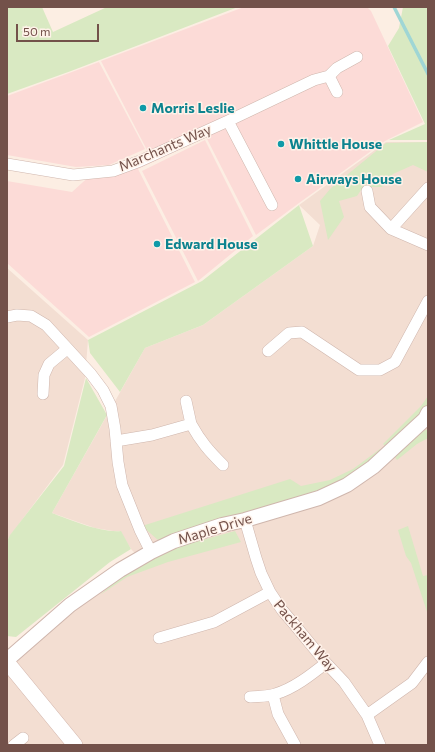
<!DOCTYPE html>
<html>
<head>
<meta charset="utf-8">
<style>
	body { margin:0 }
	#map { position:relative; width:435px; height:752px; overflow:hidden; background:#fceee3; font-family:Commissioner,sans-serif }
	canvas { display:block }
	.frame { position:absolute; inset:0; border:8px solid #73514a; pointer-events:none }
	.scale { position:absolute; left:16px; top:24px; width:83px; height:18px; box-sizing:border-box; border:2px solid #73514a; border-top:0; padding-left:5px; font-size:12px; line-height:14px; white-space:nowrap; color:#73514a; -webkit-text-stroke:3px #fff2e9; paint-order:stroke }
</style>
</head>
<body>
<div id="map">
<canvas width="435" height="752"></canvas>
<div class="frame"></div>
<div class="scale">50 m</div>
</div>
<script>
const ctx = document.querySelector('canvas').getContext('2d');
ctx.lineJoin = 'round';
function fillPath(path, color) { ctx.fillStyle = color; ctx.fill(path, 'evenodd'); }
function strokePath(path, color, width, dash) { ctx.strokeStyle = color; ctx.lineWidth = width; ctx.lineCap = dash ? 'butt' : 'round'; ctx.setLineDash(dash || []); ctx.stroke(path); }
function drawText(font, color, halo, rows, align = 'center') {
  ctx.font = font + ' Commissioner,sans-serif'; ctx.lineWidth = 3; ctx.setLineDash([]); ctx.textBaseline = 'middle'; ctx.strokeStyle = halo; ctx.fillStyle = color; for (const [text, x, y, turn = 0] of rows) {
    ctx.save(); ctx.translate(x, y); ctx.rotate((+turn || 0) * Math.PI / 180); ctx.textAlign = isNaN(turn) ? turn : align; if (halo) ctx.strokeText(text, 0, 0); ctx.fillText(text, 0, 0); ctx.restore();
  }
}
const residential = new Path2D(`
	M386 142H428V745H7V661L137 555 131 549 120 531H113L95 528 52 513 145 348 203 325 313 246 320 225 299 205Z
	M7 268 88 340 85 378 63 465 7 540Z`);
const commercial = new Path2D(`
	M244 7H367L371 11 423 122 385 141 299 203 256 235 206 137 138 169 195 282 89 337 7 263V181L72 192 93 173 148 152 101 61Z
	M99 62 145 149 109 165 76 167 7 155V96Z
	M205 140 253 236 198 281 142 171Z`);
const green = new Path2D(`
	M7 7H42L53 32 107 7H238L71 71 7 94Z
	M403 7H428V140H389L425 124 388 46 399 28Z
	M428 142V172L413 165 393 174 382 187H363L357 196 339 201 344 217 328 240 320 201 331 188 386 143Z
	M299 205 313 246 203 325 145 348 120 392 90 353 88 340 202 281Z
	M86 378 107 415 52 513C70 520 102 533 121 531L131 549 110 562 16 637 7 636V541L10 535 64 466Z
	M428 396V404L414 422 387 448 383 444 421 406Z
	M428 429V438L417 444 397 460 395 457 423 431Z
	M380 449 384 452 349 476 319 491 158 540 142 526 290 479 301 486 330 480 353 469Z
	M408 526 423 576 428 575V615L411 563 406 556 398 530Z
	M235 531 241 542 168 562 127 577 100 595 125 573 177 547Z`);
const stream = new Path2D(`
	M394 7 428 74`);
const minor = new Path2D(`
	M329 76 337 92
	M228 121 272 205
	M7 164 73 175 113 171 140 161 228 121 314 80 329 76 337 68 357 57
	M367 191 370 207 391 229 428 245
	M391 229 428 188
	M7 317 17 315 31 316 46 325 91 374 103 390 111 406 115 429 118 462 122 485 140 530 151 552
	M268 351 289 333 302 332 359 370H380L395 362 428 301
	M43 394 44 375 49 364 67 349
	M191 424C201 442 209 451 223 465
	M116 441 152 435 191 424 186 401
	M245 520 256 558 261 573 270 592 282 610 294 624 326 663 344 682 367 715 380 745
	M159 638 214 622 270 592
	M273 695 278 714 295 745
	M250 697C258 696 267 697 275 694 293 689 311 675 326 663
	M367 715 412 683 428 662
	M14 745 23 738`);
const tertiary = new Path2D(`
	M7 660 70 605 120 570 151 552 174 541 222 525 245 520 319 498 347 485 373 467 425 419 428 413`);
const secondary = new Path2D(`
	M7 662 75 745`);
const markers = [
	[143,108,4,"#0f9aa8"],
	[281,144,4,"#0f9aa8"],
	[298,179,4,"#0f9aa8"],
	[157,244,4,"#0f9aa8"]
];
const cultureNames = [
	["Morris Leslie",151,108],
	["Whittle House",289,144],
	["Airways House",306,179],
	["Edward House",165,244]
];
const streetNames = [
	["Marchants Way",165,148,-23],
	["Maple Drive",215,529,-17],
	["Packham Way",305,636,50]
];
fillPath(residential, '#f3ded2');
fillPath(commercial, '#fcdbd7');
fillPath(green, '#d9e9c2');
strokePath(stream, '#9fd6d5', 3.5);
strokePath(minor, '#cfb6ad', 12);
strokePath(tertiary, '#cfb6ad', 16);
strokePath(secondary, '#d2b4aa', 16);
strokePath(minor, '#fff', 11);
strokePath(tertiary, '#fff', 14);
strokePath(secondary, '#fff', 15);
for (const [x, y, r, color] of markers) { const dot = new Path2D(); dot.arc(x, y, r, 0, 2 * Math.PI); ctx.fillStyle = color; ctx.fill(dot); strokePath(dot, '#fff2e9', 1.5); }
drawText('bold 14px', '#0d838f', '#fff2e9', cultureNames, 'left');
drawText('14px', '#73514a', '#fff2e9', streetNames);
</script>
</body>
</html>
